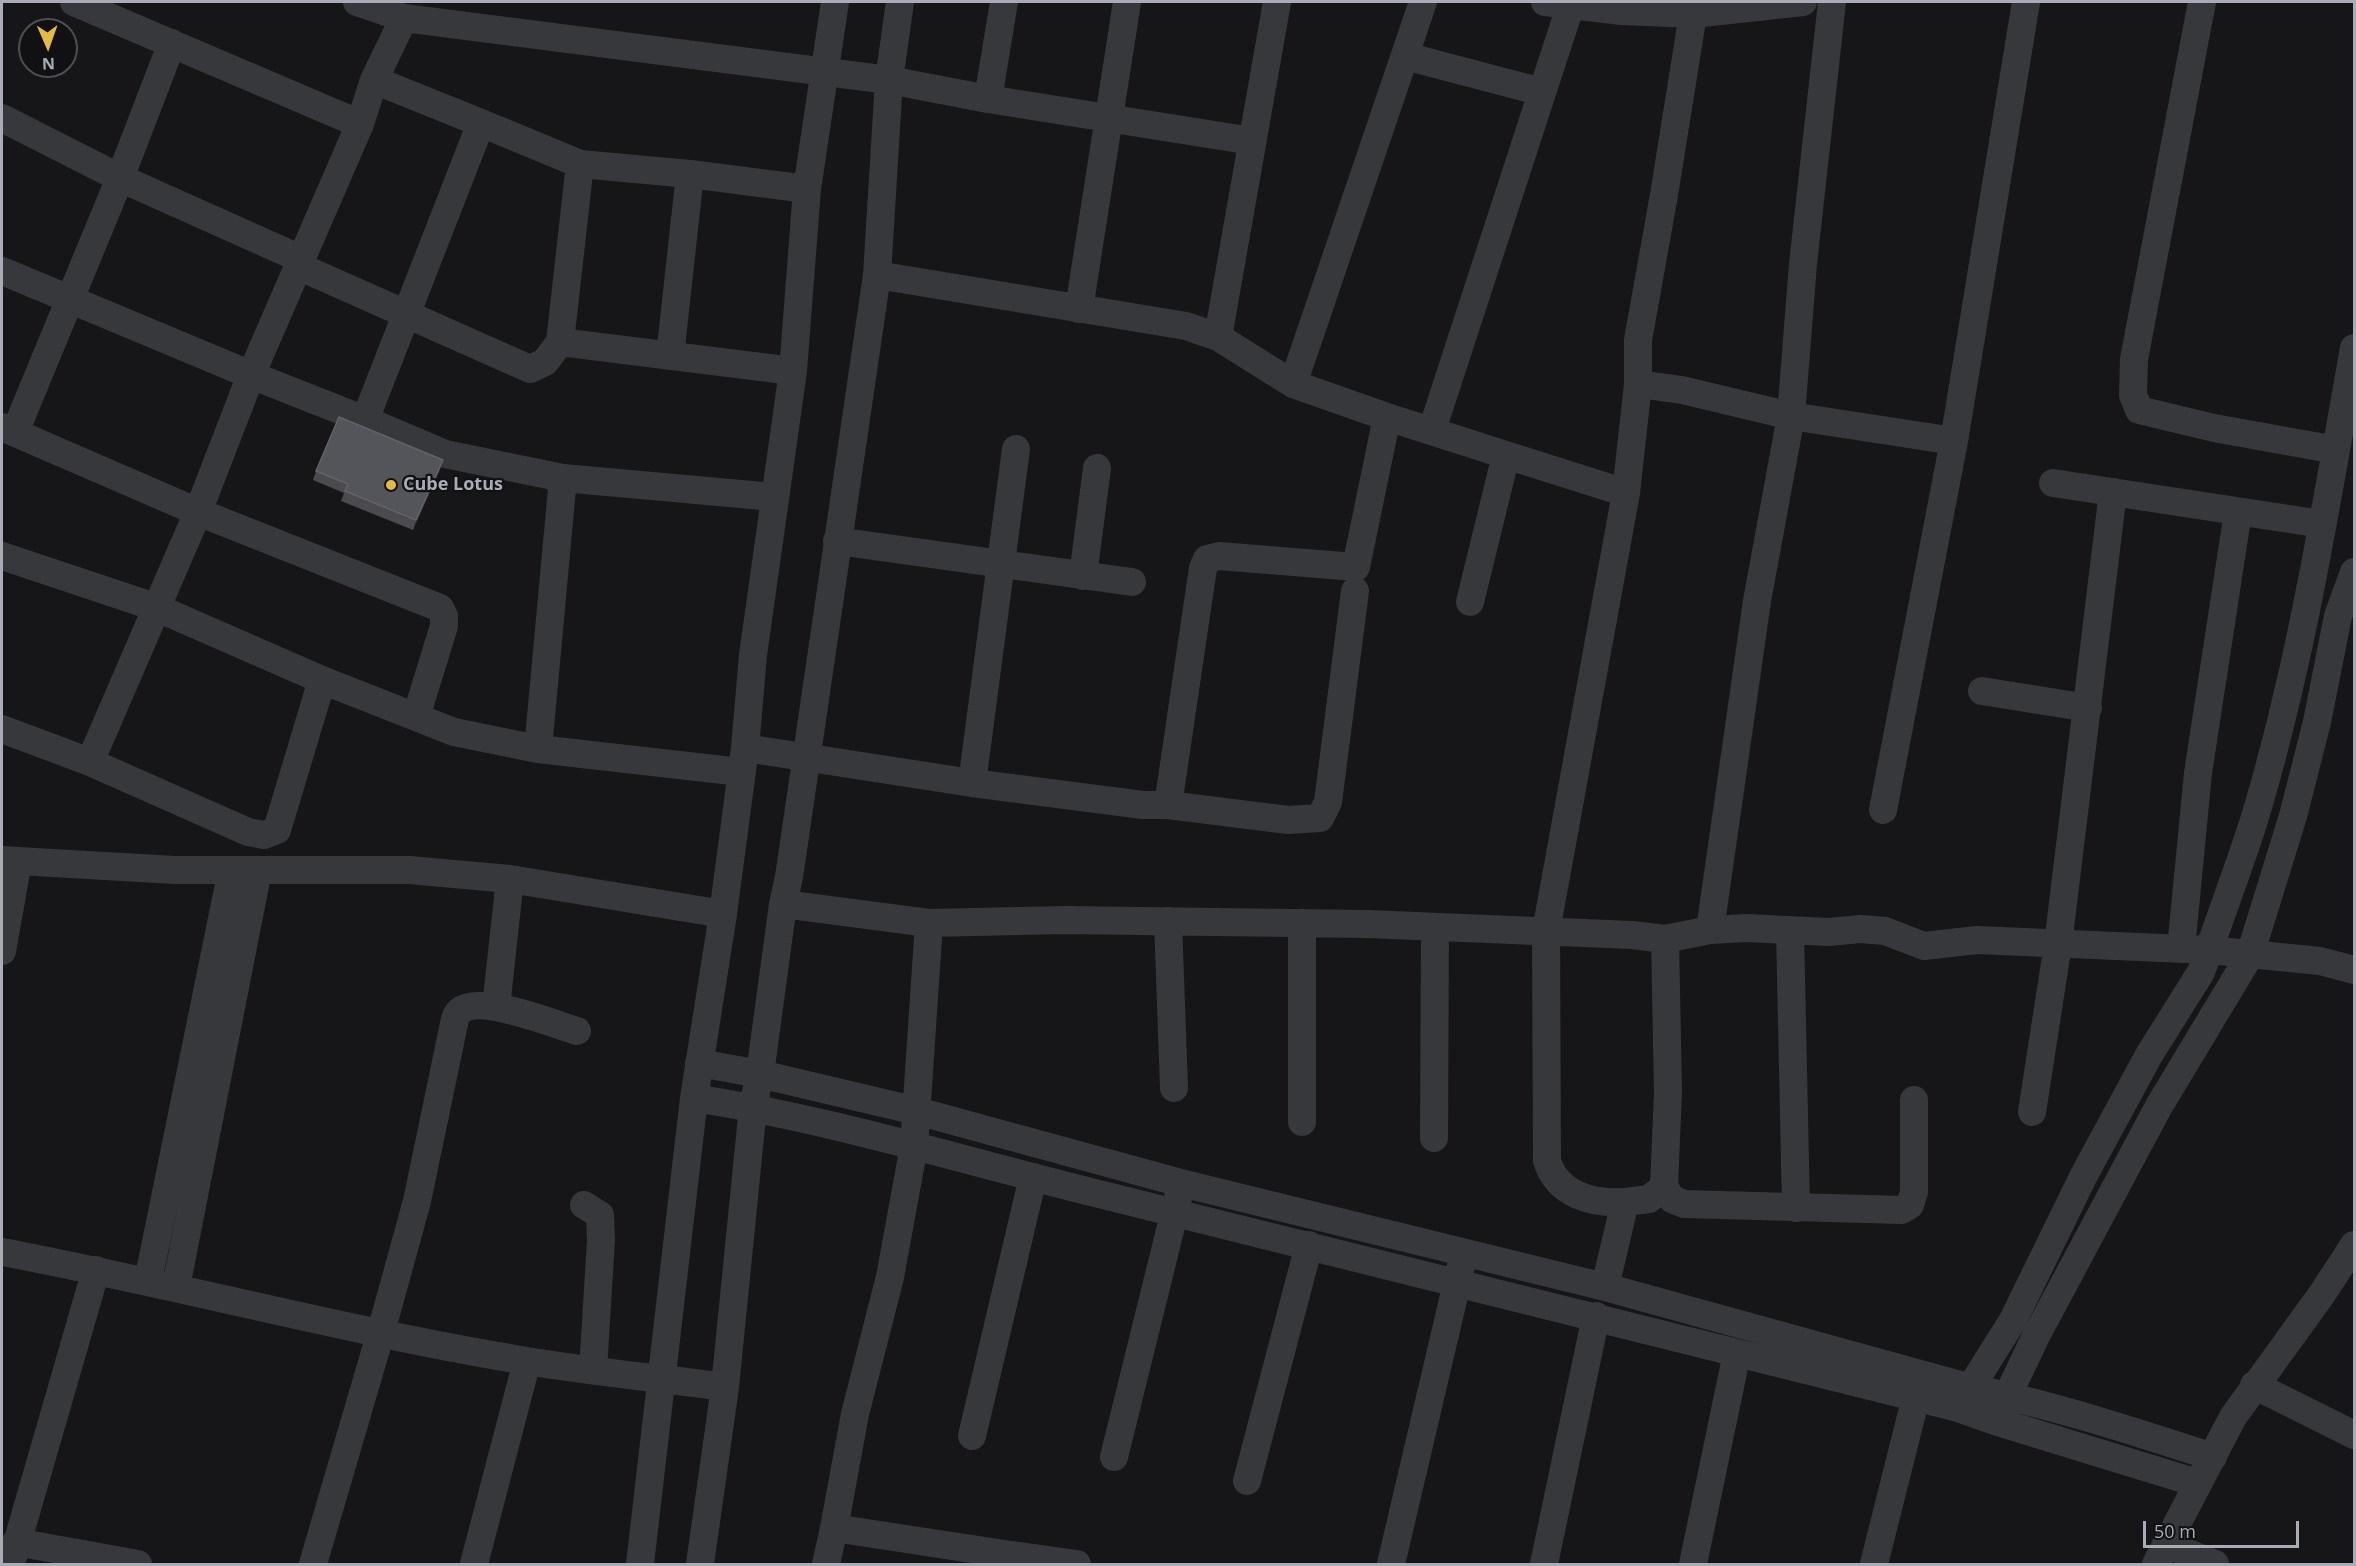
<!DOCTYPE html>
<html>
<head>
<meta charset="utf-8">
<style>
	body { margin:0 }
	#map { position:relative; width:2356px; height:1566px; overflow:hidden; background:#161618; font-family:"Open Sans",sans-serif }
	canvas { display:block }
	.frame { position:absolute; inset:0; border:3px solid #a9acb6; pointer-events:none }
	.north { position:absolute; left:18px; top:18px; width:60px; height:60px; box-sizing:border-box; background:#111113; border:2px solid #4e4f54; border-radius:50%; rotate:178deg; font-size:16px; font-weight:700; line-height:24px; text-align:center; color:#a9acb6 }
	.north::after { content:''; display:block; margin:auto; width:21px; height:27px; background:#e2ba44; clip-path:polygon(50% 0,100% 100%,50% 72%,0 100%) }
	.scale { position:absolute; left:2143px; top:1521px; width:156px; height:27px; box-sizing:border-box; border:3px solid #a9acb6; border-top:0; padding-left:8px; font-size:18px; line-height:21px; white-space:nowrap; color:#a9acb6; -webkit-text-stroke:4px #111113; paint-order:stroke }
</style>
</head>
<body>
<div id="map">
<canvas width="2356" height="1566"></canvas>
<div class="frame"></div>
<div class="north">N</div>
<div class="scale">50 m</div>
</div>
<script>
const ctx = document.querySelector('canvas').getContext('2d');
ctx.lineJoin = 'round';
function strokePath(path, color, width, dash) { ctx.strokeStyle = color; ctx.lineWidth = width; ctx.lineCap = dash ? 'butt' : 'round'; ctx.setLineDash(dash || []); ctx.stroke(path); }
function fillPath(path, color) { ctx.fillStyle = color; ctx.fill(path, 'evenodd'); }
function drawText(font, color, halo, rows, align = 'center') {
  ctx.font = font + ' "Open Sans",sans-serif'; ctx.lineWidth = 4.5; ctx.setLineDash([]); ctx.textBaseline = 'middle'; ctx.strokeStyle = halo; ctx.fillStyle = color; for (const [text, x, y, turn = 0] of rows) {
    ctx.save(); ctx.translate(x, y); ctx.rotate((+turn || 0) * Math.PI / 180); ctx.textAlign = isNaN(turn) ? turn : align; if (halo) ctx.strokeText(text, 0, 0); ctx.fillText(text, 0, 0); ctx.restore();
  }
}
const minor = new Path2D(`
	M74 2 360 124
	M357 2 404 18 889 80 988 99 1252 141
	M900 2 889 80 877 275 1186 326 1218 337 1277 2
	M1545 2 1622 11 1623 2
	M2202 2 2134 359 2133 395 2139 410 2214 428 2336 450
	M1622 11 1693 14
	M1405 56 1542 92
	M988 99 1004 2
	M2 118 120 178 172 43
	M481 123 580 164 690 174 807 189
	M298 266 530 369 545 362 560 342 793 371
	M2 271 251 375 360 124 374 80 404 18
	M877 275 789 877 783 904 929 923 1065 920 1367 924 1632 935 1665 939 1710 930 1746 928 1829 932 1860 929 1885 931 1924 946 1977 940 2209 950 2320 961 2354 970
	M1079 309 1127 2
	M1218 337 1293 384
	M560 342 580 164
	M670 356 690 174
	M1638 384 1682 390 1791 416 1954 441 2026 2
	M1387 417 1293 384 1423 2
	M365 420 481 123 374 80
	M2 427 198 512 440 608 444 616V626L416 717
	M1432 430 1571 4
	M15 432 120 178 301 259
	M1506 455 1626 493
	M2053 483 2322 524
	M837 541 1132 582
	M2 556 155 607 322 680 454 732 538 749 741 772
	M1083 576 1097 468
	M1982 691 2088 708
	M2 729 90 762 198 512 251 375 365 420 445 454 563 478 774 497
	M745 748 972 783 1143 805H1168L1203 568 1207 559 1219 556 1356 567 1387 417 1506 455 1470 602
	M538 749 563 478
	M90 762 248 832 264 835 277 830 322 680
	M972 783 1016 449
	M1168 805 1288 820 1320 818 1328 802 1355 591
	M1883 810 1954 441
	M2 860 18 861 2 951
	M18 861 175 870H409L510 879
	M1168 921 1174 1088
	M1302 923V1122
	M1710 930 1757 601 1791 416 1803 264 1832 2
	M1790 930 1796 1208
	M2181 949 2198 773 2238 512
	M496 1007 510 879 723 914
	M699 1063 760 1074 917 1111 1181 1183 1605 1287 1971 1388C2053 1405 2133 1431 2213 1457
	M694 1098C829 1119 962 1160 1095 1193 1383 1263 1670 1338 1958 1408L1995 1421 2197 1483
	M2032 1112 2058 944 2113 492
	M1434 1138 1435 927
	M1664 1187 1672 1199 1684 1204 1902 1210 1910 1205 1914 1192V1100
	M1625 1202 1649 1199 1664 1187 1668 1092 1665 939
	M584 1205 600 1215 601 1240 593 1370
	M2 1252C177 1285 350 1332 527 1361 592 1372 659 1378 725 1387
	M148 1281 232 870
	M176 1287 258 870
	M1605 1287 1625 1202C1592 1204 1558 1195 1547 1161L1546 931 1626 493 1638 384V340L1664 195 1693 14 1803 2
	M2254 1385 2354 1435
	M1961 1403 2013 1320 2084 1175 2149 1055 2201 972 2209 950C2224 906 2241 862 2255 817 2301 664 2326 505 2354 348
	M2000 1412 2035 1338 2159 1106 2250 955 2293 816 2317 722 2338 616 2354 572
	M972 1436 1033 1177
	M1114 1457 1179 1194
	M1247 1481 1309 1245
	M834 1528 855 1414 890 1277 914 1146 929 923
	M16 1542 138 1564
	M2166 1544 2215 1564
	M998 1553 1077 1564
	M11 1564 96 1270
	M313 1564 381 1332 417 1201 455 1019C456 1016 457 1013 460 1011 479 994 554 1024 577 1031
	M474 1564 527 1361
	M640 1564 694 1098 723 914 745 748 753 655 793 371 807 189 835 2
	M700 1564 725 1387 753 1107 760 1074 783 904
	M826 1564 834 1528 998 1553 997 1564
	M1391 1564 1461 1266
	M1544 1564 1596 1316
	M1693 1564 1737 1353
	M1874 1564 1916 1397
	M2156 1564 2233 1417 2322 1294 2354 1245`);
const wall = new Path2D(`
	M443 460 413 530 341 501 344 493 313 480 316 471Z`);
const shadedWall = new Path2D(`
	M443 460 440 470 413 530 416 520Z`);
const building = new Path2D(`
	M339 417 443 460 416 520 345 491 348 484 316 471Z`);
const markers = [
	[391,485,6,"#e2ba44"]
];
const poiNames = [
	["Cube Lotus",403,485]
];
strokePath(minor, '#37383c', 28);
fillPath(wall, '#4a4a4f');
fillPath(shadedWall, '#313134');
fillPath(building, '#54555a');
strokePath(building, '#626268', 1.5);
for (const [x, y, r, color] of markers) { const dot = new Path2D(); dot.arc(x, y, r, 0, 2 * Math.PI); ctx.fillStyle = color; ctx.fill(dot); strokePath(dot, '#111113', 2); }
drawText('bold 18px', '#a9acb6', '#111113', poiNames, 'left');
</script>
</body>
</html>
